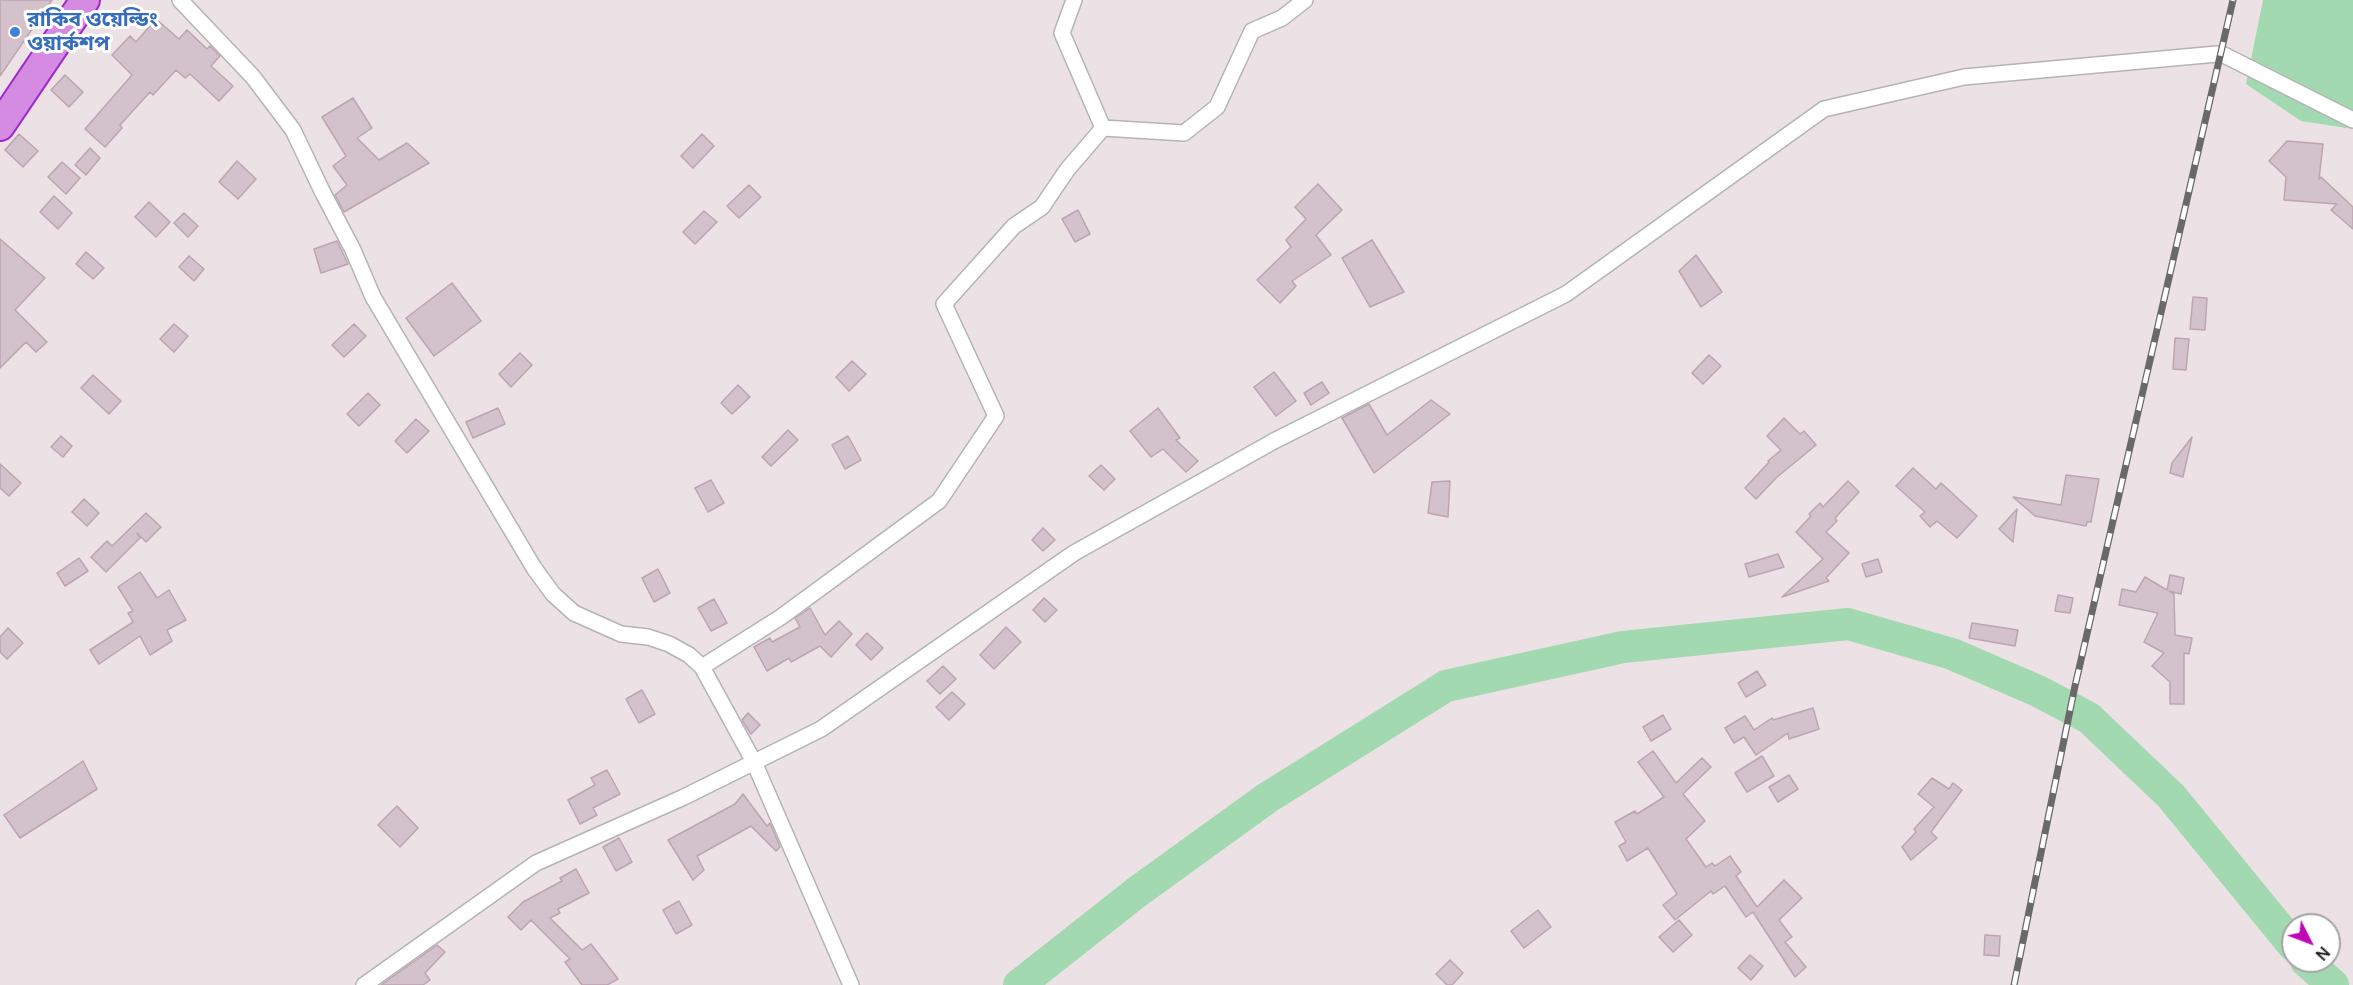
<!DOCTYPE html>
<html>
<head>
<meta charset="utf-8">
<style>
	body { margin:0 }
	#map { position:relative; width:2353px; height:985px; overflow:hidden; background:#ece1e4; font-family:Manrope,sans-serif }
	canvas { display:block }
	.north { position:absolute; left:2281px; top:913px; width:60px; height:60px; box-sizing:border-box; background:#fff; border:2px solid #a4a4a4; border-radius:50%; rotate:132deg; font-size:16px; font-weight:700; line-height:24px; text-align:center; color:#1b1b1b }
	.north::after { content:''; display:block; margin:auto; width:21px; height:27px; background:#be08b6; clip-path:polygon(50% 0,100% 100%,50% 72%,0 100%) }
</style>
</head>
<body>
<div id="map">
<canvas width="2353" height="985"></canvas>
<div class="north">N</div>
</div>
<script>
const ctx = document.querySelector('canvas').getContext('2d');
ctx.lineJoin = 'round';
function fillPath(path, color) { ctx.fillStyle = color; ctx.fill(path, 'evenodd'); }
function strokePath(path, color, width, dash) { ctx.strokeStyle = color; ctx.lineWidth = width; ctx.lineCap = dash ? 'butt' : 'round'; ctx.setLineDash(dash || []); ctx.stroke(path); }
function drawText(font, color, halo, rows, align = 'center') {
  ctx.font = font + ' Manrope,"Noto Sans Bengali",sans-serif'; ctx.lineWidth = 6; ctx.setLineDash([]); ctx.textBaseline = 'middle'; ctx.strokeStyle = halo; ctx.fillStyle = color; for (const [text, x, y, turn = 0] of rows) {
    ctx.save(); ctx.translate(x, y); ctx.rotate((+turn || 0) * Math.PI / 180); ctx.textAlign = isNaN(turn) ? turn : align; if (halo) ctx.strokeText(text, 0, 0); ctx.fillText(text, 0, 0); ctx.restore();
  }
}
const water = new Path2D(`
	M2263 0H2353V129L2301 121 2246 84Z`);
const river = new Path2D(`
	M2306 961 2333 985
	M1019 985 1137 892 1267 798 1446 686 1623 647 1848 624 1952 654 2038 691 2089 718 2171 796 2293 945`);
const building = new Path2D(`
	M0 0H52L0 76Z
	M156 19 179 39 187 30 207 49 210 46 220 56 211 66 233 86 219 101 190 74 185 78 176 70 153 95 150 92 120 125 122 128 105 147 85 129 132 75 112 55 130 36 136 42Z
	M65 75 83 92 69 107 51 90Z
	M353 98 372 128 357 138 379 160 407 143 429 163 344 212 335 195 347 185 333 166 346 156 322 117Z
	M19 134 38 151 23 167 5 150Z
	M702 134 714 146 693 168 681 156Z
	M2287 141 2323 144 2319 179 2321 177 2353 207V229L2331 210 2337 204 2284 200 2286 177 2269 161Z
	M90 148 100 158 86 175 75 165Z
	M237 161 256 179 238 199 219 182Z
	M62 162 80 178 66 194 48 177Z
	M1318 184 1342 210 1316 235 1331 255 1292 281 1296 286 1280 303 1257 280 1291 247 1286 240 1306 219 1295 207Z
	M749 185 761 197 739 218 727 206Z
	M54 196 72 213 58 229 40 212Z
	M149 202 170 222 156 237 135 217Z
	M1078 210 1090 234 1075 242 1062 219Z
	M704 211 717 222 695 244 683 232Z
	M184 213 198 226 188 237 174 223Z
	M0 239 45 278 15 310 47 342 36 352 26 342 0 368Z
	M1372 240 1404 292 1370 307 1342 258Z
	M337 241 348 264 321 273 314 249Z
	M86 252 104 268 93 279 76 264Z
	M1696 255 1722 292 1701 307 1679 271Z
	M189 256 204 269 194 281 179 267Z
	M452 283 481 321 434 356 406 318Z
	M2193 297 2207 298 2205 330 2190 329Z
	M174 324 188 336 174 352 160 339Z
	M354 324 366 336 344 357 332 345Z
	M2175 338 2189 339 2186 370 2173 369Z
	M520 353 532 365 511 387 499 374Z
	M1709 355 1721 366 1703 384 1692 373Z
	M852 361 866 374 849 391 836 377Z
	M1274 372 1296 401 1276 416 1254 387Z
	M93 375 121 401 109 414 81 388Z
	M1322 382 1329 393 1311 405 1304 393Z
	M738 385 750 397 732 414 721 403Z
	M368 393 380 405 359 426 347 414Z
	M1431 400 1450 414 1374 473 1342 418 1369 404 1387 435Z
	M498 408 505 424 473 438 466 422Z
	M1158 408 1180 438 1176 440 1198 461 1186 472 1163 449 1151 457 1130 431Z
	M1784 418 1800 434 1804 431 1816 445 1776 478 1756 499 1745 488 1769 462 1768 461 1781 450 1767 436Z
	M416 419 429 431 407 453 395 441Z
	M788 430 798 440 771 466 762 457Z
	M61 436 72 446 63 457 51 447Z
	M848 436 861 460 845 469 832 445Z
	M2192 437 2183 477 2170 473 2172 463Z
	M0 464 21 483 9 496 0 488Z
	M1101 465 1115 479 1104 490 1089 476Z
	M1913 468 1936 489 1941 483 1977 516 1957 538 1937 521 1930 527 1920 516 1925 512 1896 486Z
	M2066 475 2099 479 2091 522H2087L2086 526 2035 516 2013 497 2061 505Z
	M711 480 724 503 708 512 695 488Z
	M1450 481 1448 517 1428 513 1432 482Z
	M1848 481 1859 492 1835 518 1837 521 1826 532 1849 553 1826 578 1829 581 1782 597 1823 559 1796 532 1811 516 1809 514 1820 503 1823 507Z
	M84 499 99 513 87 526 72 512Z
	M2017 509 2013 542 1999 529Z
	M146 513 161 527 146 542 137 533 140 538 106 572 91 557 107 541 112 546Z
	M1043 528 1055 540 1043 551 1032 540Z
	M1778 554 1784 567 1749 577 1745 564Z
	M79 558 88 571 65 586 57 573Z
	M1878 559 1882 572 1866 577 1862 564Z
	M658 569 670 593 654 602 642 578Z
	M140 572 157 598 169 590 186 620 167 630 172 641 150 655 140 636 99 664 90 650 133 622 128 613 133 611 118 587Z
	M2170 575 2184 578 2181 594 2169 591 2174 594 2175 635 2192 638 2189 654 2184 653V704H2170V682L2152 666 2164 653 2144 642 2158 613 2119 605 2122 589 2136 592 2145 577 2167 590Z
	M2058 595 2073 598 2070 613 2055 611Z
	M1044 598 1057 610 1045 622 1033 610Z
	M714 599 727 623 711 631 698 608Z
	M810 608 825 635 839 621 852 634 831 657 820 646 791 662 789 658 767 671 754 647 770 638 772 642 800 627 795 618Z
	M1972 623 2018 630 2015 646 1969 638Z
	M1006 627 1021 642 994 669 980 655Z
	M8 628 23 643 7 659 0 652V637Z
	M867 633 883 648 871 660 856 645Z
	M943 666 956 679 940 694 927 681Z
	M1757 671 1766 685 1746 697 1738 683Z
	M642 690 655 714 639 723 626 699Z
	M952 692 965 704 949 720 936 707Z
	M1813 708 1819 729 1789 739 1788 733 1756 755 1744 737 1734 743 1725 728 1745 716 1754 730 1772 718 1773 720Z
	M748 713 760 725 751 734 742 720Z
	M1663 715 1671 729 1651 741 1643 727Z
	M1653 751 1676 783 1702 758 1711 767 1683 794 1705 821 1686 839 1706 867 1712 863 1715 866 1730 856 1741 872 1736 876 1757 907 1784 880 1802 898 1779 920 1792 937 1785 942 1806 967 1795 977 1753 912 1746 917 1725 886 1713 894 1711 891 1675 920 1663 905 1677 894 1648 848 1627 861 1619 846 1626 842 1615 822 1635 811 1637 814 1664 797 1638 762Z
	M1762 756 1774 776 1747 792 1735 773Z
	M83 761 97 789 20 838 4 815Z
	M607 770 620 794 593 808 597 815 580 824 568 800 595 785 591 778Z
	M1789 775 1798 789 1778 802 1769 787Z
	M1932 778 1949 789 1953 783 1962 790 1931 832 1937 838 1911 860 1902 847 1916 832 1914 829 1934 807 1918 794Z
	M743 794 767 826 770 823 780 847 776 851 751 826 697 856 704 870 693 880 668 840 735 804Z
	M397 806 418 828 400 847 378 825Z
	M619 838 632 862 616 871 603 847Z
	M576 869 589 893 558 909 560 913 550 918 582 950 591 944 618 979 607 985H582L565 962 570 959 531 920 521 930 508 917 523 902 562 881 560 878Z
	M679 901 692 925 676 934 663 910Z
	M1538 910 1551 927 1524 948 1511 931Z
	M1679 920 1692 935 1673 952 1659 937Z
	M1985 935 2000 936 1999 956 1984 955Z
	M437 945 445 952 425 973 430 980 423 985H381Z
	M1750 955 1763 966 1751 980 1738 968Z
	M1450 960 1463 973 1452 985H1447L1436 974Z`);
const street = new Path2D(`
	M180 0 253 77 293 130 322 191 353 250 373 297 534 568 553 594 574 613 621 634 648 637 669 644 689 655 702 667 754 762 851 985
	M1074 0 1062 33 1103 128
	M702 667 781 617 939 501 996 416 944 304 1014 226 1042 207 1067 170 1103 128 1184 133 1217 107 1252 31 1282 18 1305 0
	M364 985 536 863 684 797 821 729 1074 553 1274 441 1566 294 1824 109 1964 77 2217 54H2222L2353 120`);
const highway = new Path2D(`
	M0 126 85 0`);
const rail = new Path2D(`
	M2014 985 2075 686 2233 0`);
const markers = [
	[15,32,6,"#3f7fe0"]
];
const shopNames = [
	["রাকিব ওয়েল্ডিং",27,20],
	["ওয়ার্কশপ",27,44]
];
fillPath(water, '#a3d9b1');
strokePath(river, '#a3d9b1', 32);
fillPath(building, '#d3c2cb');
strokePath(building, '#bda4b1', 1.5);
strokePath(street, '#b4b4b4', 18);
strokePath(highway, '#9e2ace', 32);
strokePath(street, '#fff', 15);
strokePath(highway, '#d68be2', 28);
strokePath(rail, '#696969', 7);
strokePath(rail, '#fff', 4.5, [14]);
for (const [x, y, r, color] of markers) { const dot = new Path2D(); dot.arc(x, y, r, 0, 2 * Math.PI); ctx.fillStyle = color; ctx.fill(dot); strokePath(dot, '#fff', 2); }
drawText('bold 21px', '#366cbe', '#fff', shopNames, 'left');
</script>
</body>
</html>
